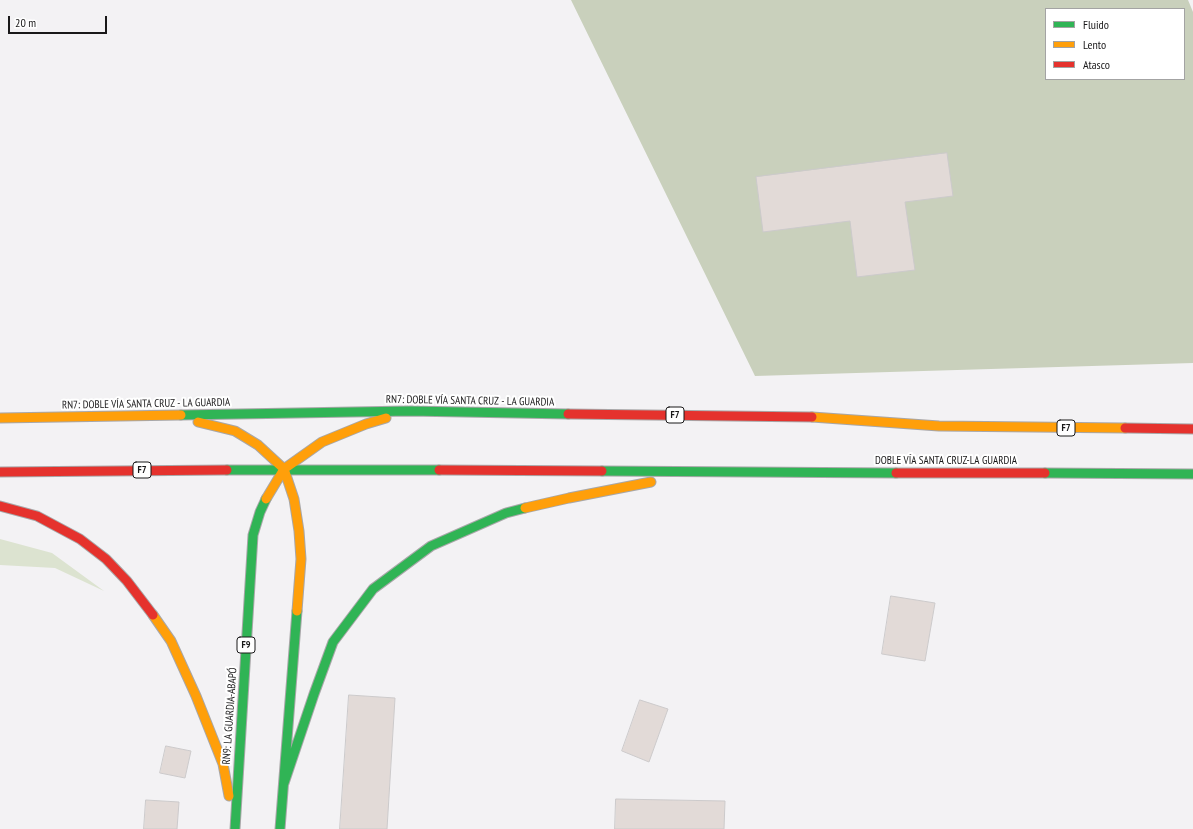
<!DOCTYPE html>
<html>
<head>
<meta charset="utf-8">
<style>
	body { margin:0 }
	#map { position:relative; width:1193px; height:829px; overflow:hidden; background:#f3f2f4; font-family:"PT Sans Narrow",sans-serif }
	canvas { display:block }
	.legend { position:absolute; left:1045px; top:8px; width:140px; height:72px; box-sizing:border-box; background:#fff; border:1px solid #a3a3a3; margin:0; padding:5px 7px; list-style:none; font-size:12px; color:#191819 }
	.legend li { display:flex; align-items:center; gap:8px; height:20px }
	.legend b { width:20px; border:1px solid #a3a3a3 }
	.scale { position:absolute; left:8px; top:16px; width:99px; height:18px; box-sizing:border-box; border:2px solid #191819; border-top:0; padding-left:5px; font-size:12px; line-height:14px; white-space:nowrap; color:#191819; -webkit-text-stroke:3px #fff; paint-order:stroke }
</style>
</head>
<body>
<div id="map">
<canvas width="1193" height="829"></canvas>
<ul class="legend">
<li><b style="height:5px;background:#30b455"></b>Fluido</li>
<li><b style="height:5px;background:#ff9f0a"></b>Lento</li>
<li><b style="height:5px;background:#e5322d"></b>Atasco</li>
</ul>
<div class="scale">20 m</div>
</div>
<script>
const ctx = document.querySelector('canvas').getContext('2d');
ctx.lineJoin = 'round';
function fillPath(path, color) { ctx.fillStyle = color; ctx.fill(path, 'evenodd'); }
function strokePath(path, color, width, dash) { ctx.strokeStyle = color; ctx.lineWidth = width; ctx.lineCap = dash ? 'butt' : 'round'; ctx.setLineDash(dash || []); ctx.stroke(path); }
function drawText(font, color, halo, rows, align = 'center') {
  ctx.font = font + ' "PT Sans Narrow",sans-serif'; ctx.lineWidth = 4; ctx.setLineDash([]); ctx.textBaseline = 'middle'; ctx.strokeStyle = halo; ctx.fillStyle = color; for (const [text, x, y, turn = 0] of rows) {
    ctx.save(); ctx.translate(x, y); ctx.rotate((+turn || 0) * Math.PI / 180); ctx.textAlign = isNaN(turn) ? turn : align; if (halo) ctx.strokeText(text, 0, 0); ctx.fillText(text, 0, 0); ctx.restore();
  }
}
const green = new Path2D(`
	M0 539 52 553 104 591 55 568 0 565Z`);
const forest = new Path2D(`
	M571 0H1188L1193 12V363L755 376ZM1046 9H1184V79H1046Z`);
const building = new Path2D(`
	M947 153 953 196 905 202 915 270 857 277 850 221 763 232 756 177Z
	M891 596 935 603 925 661 882 654Z
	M349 695 395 698 387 829H340Z
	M640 700 668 709 649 762 622 751Z
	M166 746 191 751 185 778 160 773Z
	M616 799 725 801 724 829H615Z
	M146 800 179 802 177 829H144Z`);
const fast = new Path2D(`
	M181 415 410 411 568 414
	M227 470H439
	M602 471 896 473
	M1045 473 1193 474
	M284 783 314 694 333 642 373 589 431 546 506 513 525 508
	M235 829 253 535 260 512 266 499
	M280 829 297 611`);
const slow = new Path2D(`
	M812 417 939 426 1125 428
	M0 418 181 415
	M198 422 235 431 258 445 284 469 294 499 299 531 301 559 297 611
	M266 499 284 469 322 442 366 424 386 418
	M525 508 569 498 651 482
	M153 615 171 641 196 696 223 764 229 796`);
const jam = new Path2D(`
	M568 414 812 417
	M1125 428 1193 429
	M439 470 602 471
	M0 472 227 470
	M896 473H1045
	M0 506 37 516 80 539 106 559 127 581 153 615`);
const shields = [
	[675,415,18],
	[1066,428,18],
	[142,470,18],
	[246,645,18]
];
const shieldNames = [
	["F7",675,415],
	["F7",1066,428],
	["F7",142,470],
	["F9",246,645]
];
const streetNames = [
	["RN7: DOBLE VÍA SANTA CRUZ - LA GUARDIA",470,401,1],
	["RN7: DOBLE VÍA SANTA CRUZ - LA GUARDIA",146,404,-1],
	["DOBLE VÍA SANTA CRUZ-LA GUARDIA",946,461],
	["RN9: LA GUARDIA-ABAPÓ",230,716,-86]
];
fillPath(green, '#dce3d0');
fillPath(forest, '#c9d0bc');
fillPath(building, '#e2dad7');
strokePath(building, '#cccacb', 1);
strokePath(fast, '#a8a7a8', 11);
strokePath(slow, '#a8a7a8', 11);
strokePath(jam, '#a8a7a8', 11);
strokePath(fast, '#30b455', 9);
strokePath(slow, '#ff9f0a', 9);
strokePath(jam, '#e5322d', 9);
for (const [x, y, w] of shields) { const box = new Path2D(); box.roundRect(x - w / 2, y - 8, w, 16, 3); ctx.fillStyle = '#fff'; ctx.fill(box); strokePath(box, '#191819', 1); }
drawText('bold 10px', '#191819', null, shieldNames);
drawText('11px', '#191819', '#fff', streetNames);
</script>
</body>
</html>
